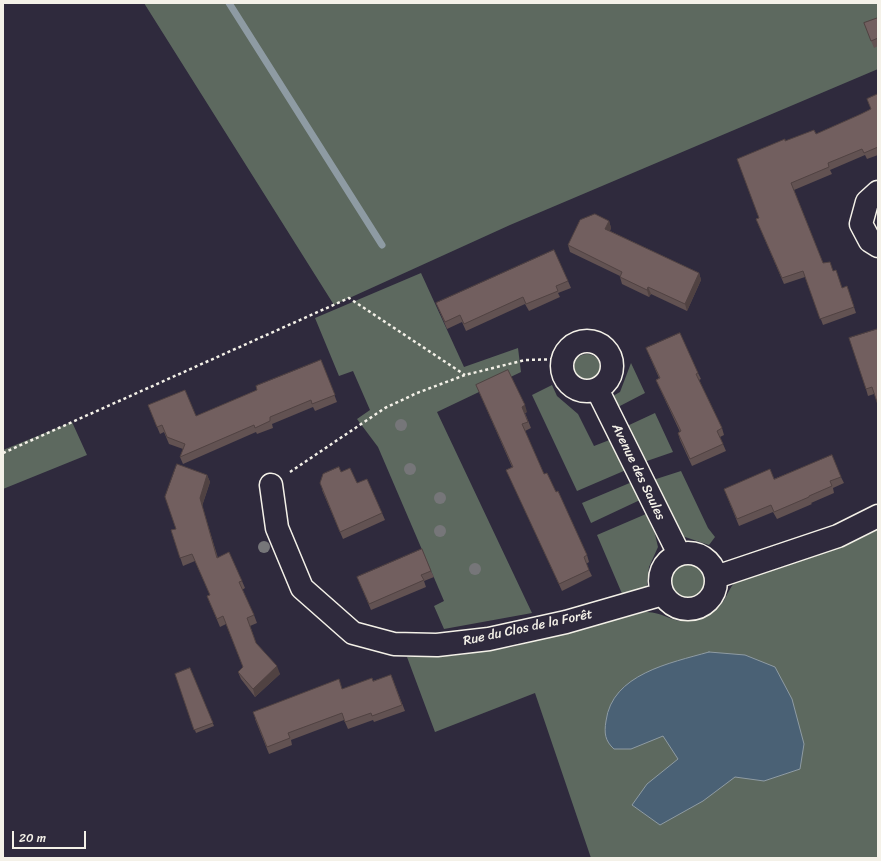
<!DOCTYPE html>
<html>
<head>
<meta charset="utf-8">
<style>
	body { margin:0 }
	#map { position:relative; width:881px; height:861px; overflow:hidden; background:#2f2a3d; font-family:Sriracha,sans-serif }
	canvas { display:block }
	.frame { position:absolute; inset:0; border:4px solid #f4f1e8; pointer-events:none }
	.scale { position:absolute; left:12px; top:831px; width:74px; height:18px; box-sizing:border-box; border:2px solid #f4f1e8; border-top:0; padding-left:5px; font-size:12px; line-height:14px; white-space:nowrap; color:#f4f1e8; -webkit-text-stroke:3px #2f2a3d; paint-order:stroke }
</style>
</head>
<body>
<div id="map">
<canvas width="881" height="861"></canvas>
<div class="frame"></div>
<div class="scale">20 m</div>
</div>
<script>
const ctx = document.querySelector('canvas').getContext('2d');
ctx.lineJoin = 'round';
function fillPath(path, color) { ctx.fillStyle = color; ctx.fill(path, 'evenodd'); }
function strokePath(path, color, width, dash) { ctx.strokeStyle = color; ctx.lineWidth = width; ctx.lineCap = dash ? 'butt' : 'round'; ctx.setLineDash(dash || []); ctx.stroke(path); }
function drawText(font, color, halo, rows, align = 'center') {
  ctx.font = font + ' Sriracha,sans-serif'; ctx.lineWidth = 3; ctx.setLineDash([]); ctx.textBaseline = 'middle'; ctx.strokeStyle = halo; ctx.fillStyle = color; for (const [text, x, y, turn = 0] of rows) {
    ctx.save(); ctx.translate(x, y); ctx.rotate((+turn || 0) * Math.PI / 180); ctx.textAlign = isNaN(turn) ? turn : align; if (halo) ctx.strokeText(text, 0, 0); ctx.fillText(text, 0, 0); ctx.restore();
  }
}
const green = new Path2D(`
	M144 3H878V69L510 225 334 305Z
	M421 273 464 367 518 348 521 372 437 412 532 613 444 629 434 606 444 601 378 447 357 419 370 410 353 371 339 376 315 318Z
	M574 367a13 13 0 1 1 26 0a13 13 0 1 1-26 0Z
	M631 363 645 393 618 407 613 396 620 392Z
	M552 385 557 396 578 414 594 446 612 439 626 470 577 491 532 395Z
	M655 413 673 452 644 462 627 426Z
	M72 422 87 455 3 489V450Z
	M681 471 708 528 715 537 709 545 682 536 653 480Z
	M632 482 640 500 591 523 582 503Z
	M646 514 655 534 658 547 649 567 647 585 644 590 623 596 597 535Z
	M878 526V858H591L535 693 435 732 407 657 459 655 512 647 645 612C660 611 670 621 684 621 699 622 713 615 722 603 729 594 729 585 740 579Z
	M670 582a18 18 0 1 1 36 0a18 18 0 1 1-36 0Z`);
const water = new Path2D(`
	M709 652 745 655 775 667 792 699 804 744 800 769 764 781 735 777 703 801 660 825 632 805 647 784 678 759 663 736 631 749H614C605 741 604 733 606 721 612 674 670 663 709 652Z`);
const stream = new Path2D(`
	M229 3 382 245`);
const path = new Path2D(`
	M3 453 349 298 465 375
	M290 472 385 408 417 393 465 375 525 360 563 359`);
const minor = new Path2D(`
	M878 192 867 202 861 224 870 241 878 246
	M562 366a25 25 0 1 1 50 0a25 25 0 1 1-50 0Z
	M597 389 679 554
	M271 485 277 528 302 588 353 633 394 644 437 645 489 639 566 622 663 594
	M660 581a28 28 0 1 1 56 0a28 28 0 1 1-56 0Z
	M716 577 838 536 878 516`);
const trees = [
	[401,425],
	[410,469],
	[440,498],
	[440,531],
	[264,547],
	[475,569]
];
const wall = new Path2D(`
	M878 18V46L874 48 864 23Z
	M878 94V155L867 159 865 155 830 170 832 174 794 190 823 263 833 271 842 288 847 286 856 313 823 325 805 277 784 284 756 219 759 218 785 141 816 134 861 114 871 109 867 99Z
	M609 221 611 228 610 231 699 273 701 280 687 311 651 294 649 297 622 284 620 277V276L570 252 568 245Z
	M568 281 571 288 558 293 560 297 529 311 525 304 466 331 462 322 447 329 436 303Z
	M878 329 874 394 868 396 866 389Z
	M646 348 698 373 701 379 699 380 722 428 724 435 720 437 726 451 692 466 680 440 678 433 680 432 659 387 656 380 659 378Z
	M321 360 337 402 315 411 313 407 272 424 273 428 257 434 256 432 183 464 180 457 183 449 169 444 164 432 160 434 148 405 196 416 257 390Z
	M476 385 527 412 525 413 531 428 525 431 544 474 556 492 587 555 589 562 586 564 592 576 562 591 509 476 506 470 512 467Z
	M341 472 357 483 382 513 385 520 343 539 322 490Z
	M207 475 210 482 202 506 218 558 242 581 245 588 242 590 254 615 257 623 250 626 256 643 280 674 255 697 241 679 238 672 243 667 226 624 220 627 207 596 210 595 195 561 183 566 171 530 176 529Z
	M841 477 844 483 833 488 834 493 811 503 812 504 777 519 773 512 739 526 724 489Z
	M431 571 434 577 424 581 426 587 371 610 357 577Z
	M190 668 214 726 196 733 175 674Z
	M391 675 405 711 374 722 373 720 348 729 344 720 291 740 292 745 269 754 255 719 342 689 373 681Z`);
const shadedWall = new Path2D(`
	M609 221 611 228 607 236 605 229Z
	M699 273 701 280 687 311 685 304Z
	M648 287 651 294 649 297 647 290Z
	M525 405 527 412 524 413 522 407Z
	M207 475 210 482 202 506 220 566 200 498Z
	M277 666 280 674 255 697 253 689Z`);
const building = new Path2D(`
	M878 18V38L871 41 864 23Z
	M878 94V147L864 153 862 149 828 163 829 167 791 183 823 263 830 262 833 271 836 270 842 288 847 286 854 307 820 319 803 271 782 278 756 219 759 218 737 159 785 139V141L814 130 816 134 861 114 871 109 867 99Z
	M595 214 609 221 605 229 699 273 685 304 648 287 647 290 620 277 622 272 568 245 580 220Z
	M554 250 568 281 556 286 558 291 526 304 523 297 464 324 460 315 445 322 436 303Z
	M878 329V405L872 387 866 389 849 338Z
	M680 333 698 373 696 374 722 428 717 431 723 444 690 459 678 433 681 431 656 380 660 378 646 348Z
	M321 360 335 395 312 404 311 400 270 417V421L255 428 254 425 180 457 185 444 167 437 162 425 157 427 148 405 185 390 196 416 257 390 256 386Z
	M508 370 525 405 522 407 528 422 522 424 544 474 547 473 556 492 558 491 587 555 584 557 589 570 559 584 506 470 513 467 476 385Z
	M832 455 841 477 830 481 832 486 809 496V497L774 512 771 505 737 519 724 489 770 469 774 479Z
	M177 464 207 475 200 498 217 558 229 552 242 581 239 582 254 615 247 618 256 643 277 666 253 689 238 672 243 667 223 616 217 619 207 596 210 595 192 554 180 558 171 530 176 529 165 497Z
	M339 467 341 472 350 468 357 483 367 479 382 513 340 532 320 483 323 474Z
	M422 549 431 571 421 575 424 580 369 604 357 577Z
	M190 668 213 723 194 730 175 674Z
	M391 675 402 705 372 716 371 713 345 722 342 713 288 733 290 738 267 747 253 712 339 679 342 689 372 678 373 681Z`);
const streetNames = [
	["Avenue des Saules",638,472,64],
	["Rue du Clos de la Forêt",528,628,-12]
];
fillPath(green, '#5d695f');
fillPath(water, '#4a6175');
strokePath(water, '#8e9ba3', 1);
strokePath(stream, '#8e9ba3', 7);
strokePath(minor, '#f4f1e8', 25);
strokePath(path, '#f4f1e8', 2.5, [3, 3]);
strokePath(minor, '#2f2a3d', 22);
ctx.fillStyle = '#767679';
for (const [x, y] of trees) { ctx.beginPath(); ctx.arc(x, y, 6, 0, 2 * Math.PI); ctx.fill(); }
fillPath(wall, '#625252');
fillPath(shadedWall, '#504242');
fillPath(building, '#725f5f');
strokePath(building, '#504242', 1);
drawText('13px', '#f4f1e8', '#2f2a3d', streetNames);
</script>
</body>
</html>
